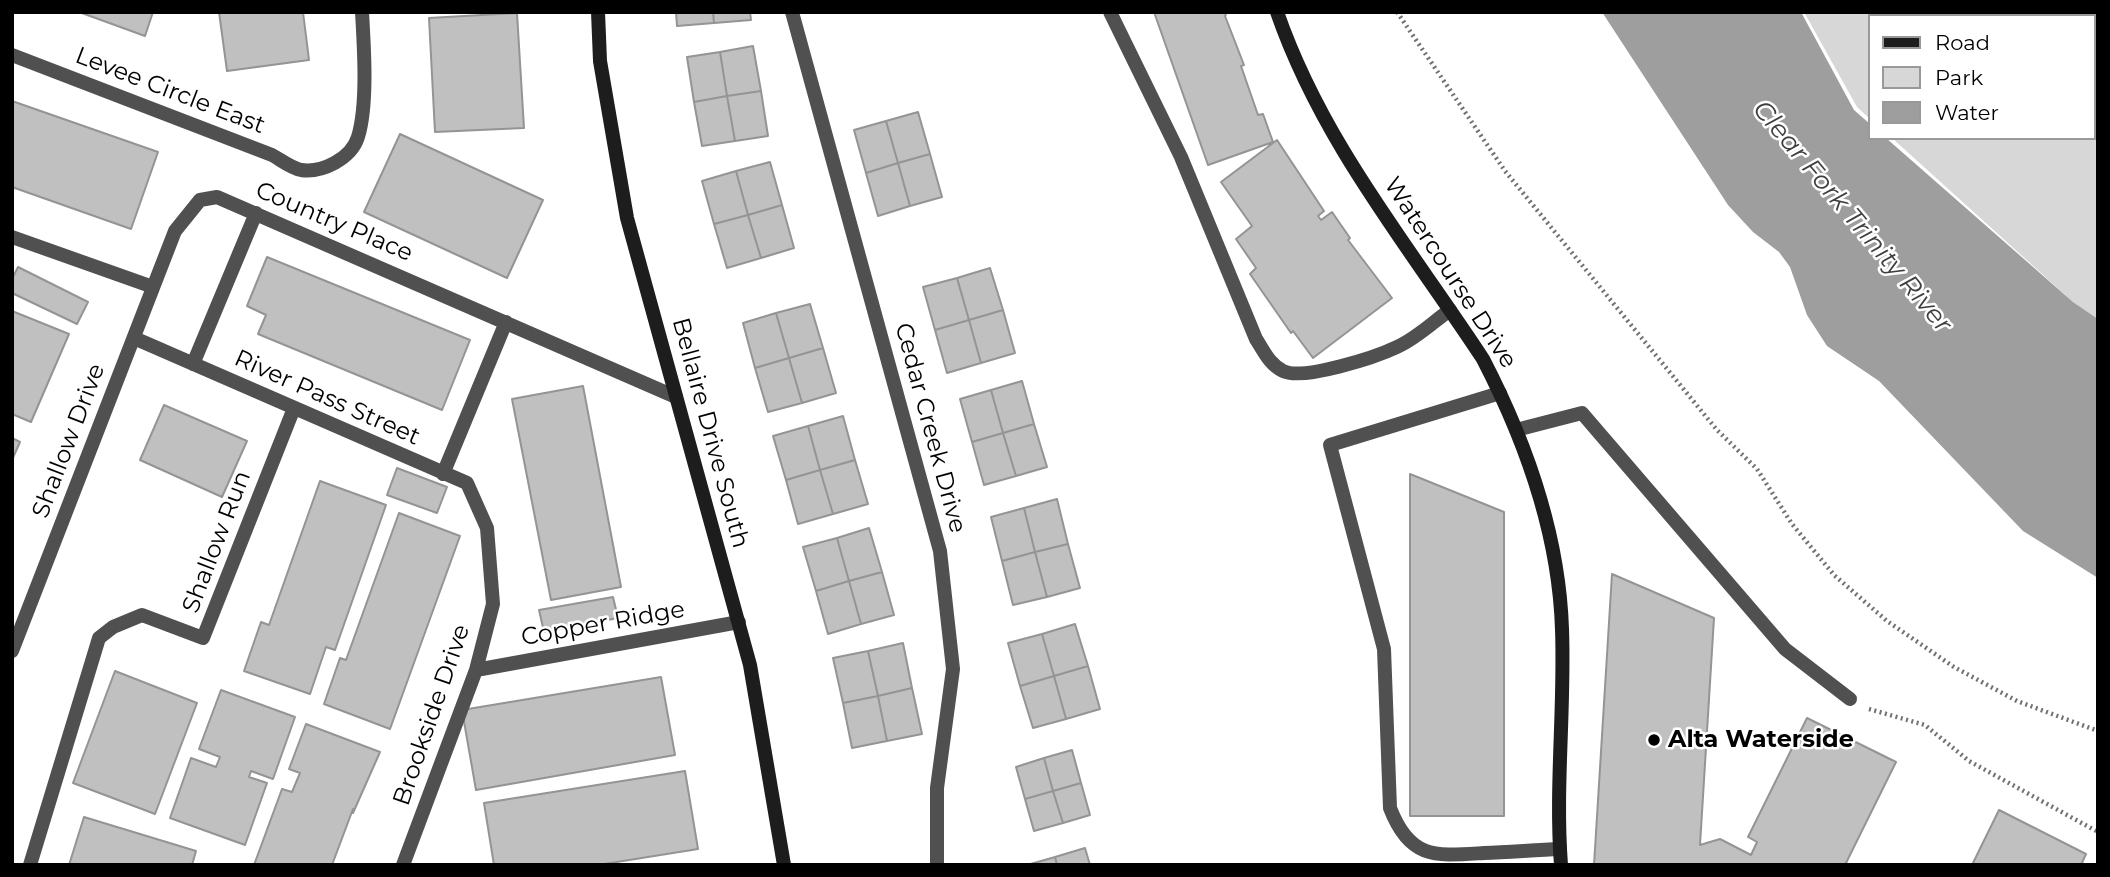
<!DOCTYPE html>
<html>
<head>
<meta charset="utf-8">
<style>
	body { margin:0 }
	#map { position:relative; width:2110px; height:877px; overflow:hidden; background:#fff; font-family:Montserrat,sans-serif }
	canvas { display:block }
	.frame { position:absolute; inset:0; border:14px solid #000; pointer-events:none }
	.legend { position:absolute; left:1868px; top:14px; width:228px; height:126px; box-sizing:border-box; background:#fff; border:2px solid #999; margin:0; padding:9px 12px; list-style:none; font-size:21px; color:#000 }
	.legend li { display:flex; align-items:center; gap:14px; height:35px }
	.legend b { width:35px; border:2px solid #999 }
</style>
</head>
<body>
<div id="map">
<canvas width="2110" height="877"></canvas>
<div class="frame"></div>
<ul class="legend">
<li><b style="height:9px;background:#1d1d1d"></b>Road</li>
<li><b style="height:19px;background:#d7d7d7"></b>Park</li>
<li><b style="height:19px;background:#9e9e9e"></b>Water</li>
</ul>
</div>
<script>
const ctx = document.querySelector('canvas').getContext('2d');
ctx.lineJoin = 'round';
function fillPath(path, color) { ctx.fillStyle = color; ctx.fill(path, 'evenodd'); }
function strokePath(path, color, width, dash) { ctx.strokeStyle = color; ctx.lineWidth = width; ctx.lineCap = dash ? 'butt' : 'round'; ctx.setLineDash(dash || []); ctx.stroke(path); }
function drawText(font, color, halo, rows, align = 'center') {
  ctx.font = font + ' Montserrat,sans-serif'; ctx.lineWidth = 5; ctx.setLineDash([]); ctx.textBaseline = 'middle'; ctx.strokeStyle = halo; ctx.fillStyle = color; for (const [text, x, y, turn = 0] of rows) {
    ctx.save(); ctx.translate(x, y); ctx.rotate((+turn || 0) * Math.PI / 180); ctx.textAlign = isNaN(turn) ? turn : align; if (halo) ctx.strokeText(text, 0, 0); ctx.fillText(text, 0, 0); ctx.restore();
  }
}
const green = new Path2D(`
	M1804 12H2098V319L2073 302 1892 138H2094V16H1870V119L1857 107Z`);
const water = new Path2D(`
	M1602 12H1801L1854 110 1870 124V138H1886L2073 302 2098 319V578L2023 531 1879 381 1827 346 1807 315 1790 267 1779 252 1753 232 1728 205Z`);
const building = new Path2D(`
	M79 12H153L145 36Z
	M219 12H303L309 60 227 71Z
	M676 12H713L714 23 677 26Z
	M713 12H750L751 20 714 23Z
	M1154 12H1227L1225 16 1244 65 1241 66 1258 115 1263 114 1273 142 1208 165Z
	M517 13 524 128 435 132 429 18Z
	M753 46 761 91 727 96 720 52Z
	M720 52 727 96 694 102 687 57Z
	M761 91 768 136 735 141 727 96Z
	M727 96 735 141 702 146 694 102Z
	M12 101 158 152 131 229 12 187Z
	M918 112 930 154 898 163 886 121Z
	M886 121 898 163 866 173 854 130Z
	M400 134 543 200 507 278 364 212Z
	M1277 140 1324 211 1318 216 1321 220 1332 212 1350 238 1348 240 1392 298 1313 358 1293 331 1291 333 1250 274 1256 268 1236 239 1252 226 1221 182Z
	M930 154 942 197 910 206 898 163Z
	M770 162 782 205 748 215 736 171Z
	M898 163 910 206 878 216 866 173Z
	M736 171 748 215 714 224 702 181Z
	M782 205 794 248 761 258 748 215Z
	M748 215 761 258 727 268 714 224Z
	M267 257 470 340 442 410 258 334 266 315 247 306Z
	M18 267 88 302 77 324 12 293V279Z
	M990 268 1003 310 969 320 957 278Z
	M957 278 969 320 935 330 923 287Z
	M810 304 823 348 789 358 776 313Z
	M1003 310 1015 353 981 363 969 320Z
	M12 311 69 334 31 422 12 414Z
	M776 313 789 358 755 368 743 323Z
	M969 320 981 363 947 373 935 330Z
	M823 348 836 393 802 403 789 358Z
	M789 358 802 403 768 412 755 368Z
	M1022 381 1034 424 1003 433 991 390Z
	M583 386 621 587 551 600 512 399Z
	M991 390 1003 433 972 442 960 399Z
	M164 405 247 441 222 497 140 460Z
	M843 416 855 460 820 470 808 426Z
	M1034 424 1047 467 1016 476 1003 433Z
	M808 426 820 470 786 480 773 436Z
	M1003 433 1016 476 984 485 972 442Z
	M12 438 20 442 12 460Z
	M855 460 868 504 833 514 820 470Z
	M397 468 447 487 437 513 387 495Z
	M820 470 833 514 798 524 786 480Z
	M1410 474 1504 512V816H1410Z
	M320 481 386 505 335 650 326 647 310 694 244 671 261 622 269 625Z
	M1057 499 1068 544 1035 552 1024 508Z
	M1024 508 1035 552 1002 561 991 517Z
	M399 513 460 536 390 729 324 704 340 658 346 660Z
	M869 528 882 572 849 581 837 538Z
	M837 538 849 581 816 591 803 547Z
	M1068 544 1080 588 1047 597 1035 552Z
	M1035 552 1047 597 1013 605 1002 561Z
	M882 572 894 615 861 624 849 581Z
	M1612 574 1714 618 1700 845 1720 839 1751 855 1757 842 1748 837 1807 718 1896 762 1845 865H1594Z
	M849 581 861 624 828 634 816 591Z
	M613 597 618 618 544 632 539 610Z
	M1075 624 1088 666 1054 676 1042 634Z
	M1042 634 1054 676 1020 686 1008 643Z
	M903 643 912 688 878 696 868 651Z
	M868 651 878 696 843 703 833 658Z
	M1088 666 1100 709 1066 719 1054 676Z
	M115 671 197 703 155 814 73 783Z
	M1054 676 1066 719 1033 728 1020 686Z
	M661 677 675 755 476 790 462 710Z
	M912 688 922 734 887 741 878 696Z
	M221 690 295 717 273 779 251 771 249 777 267 783 245 845 170 818 191 758 216 767 220 757 199 749Z
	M878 696 887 741 852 748 843 703Z
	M306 724 380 752 353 813V809L332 865H254L282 789 292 792 300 773 289 769Z
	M1072 750 1081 783 1053 791 1044 758Z
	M1044 758 1053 791 1025 799 1016 767Z
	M685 771 698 849 598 865H494L484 803Z
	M1081 783 1090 815 1063 823 1053 791Z
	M1053 791 1063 823 1034 831 1025 799Z
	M1999 810 2086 854 2081 865H1972Z
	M84 817 196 851 192 865H69Z
	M1085 848 1090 865H1057L1055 857Z
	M1055 857 1057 865H1027Z`);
const path = new Path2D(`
	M1397 12 1505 171 1717 430 1757 469 1792 524 1834 575 1887 621 1954 667 2017 701 2098 731
	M1995 12 1999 16
	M2039 12 2042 16
	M2094 75 2098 79
	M2094 109 2098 112
	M1869 709 1925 725 1969 761 2098 832`);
const lane = new Path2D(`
	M792 12 940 551 953 669 937 788V865
	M1110 12 1181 157 1256 339C1264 351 1269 364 1283 371 1303 381 1376 357 1397 347 1417 338 1433 322 1450 310
	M12 55 272 155C281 160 291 168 301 170 322 173 351 159 358 137 368 104 364 47 362 12
	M12 237 153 287
	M134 338 467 483 487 528 493 604 476 670 403 865
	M193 364 256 213
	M1500 393 1330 445 1384 649 1390 808C1410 860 1436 856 1484 853 1510 852 1535 850 1560 849
	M1516 430 1582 413 1785 649 1850 699
	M443 474 506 322
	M12 651 175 231 200 200 217 197 676 397
	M476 670 739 622
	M30 865 99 638 113 627 142 615 203 638 294 408`);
const secondary = new Path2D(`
	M598 12 600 61 627 218 750 665 784 865
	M1277 12C1322 142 1408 245 1483 359 1526 442 1559 535 1562 629 1565 708 1555 787 1561 865`);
const markers = [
	[1654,740,7,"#000"]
];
const streetNames = [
	["Levee Circle East",170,91,21],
	["Country Place",334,222,23],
	["Watercourse Drive",1450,273,57],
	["River Pass Street",327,398,24],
	["Cedar Creek Drive",930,428,75],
	["Bellaire Drive South",710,433,75],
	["Shallow Drive",69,441,-69],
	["Shallow Run",217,542,-69],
	["Copper Ridge",603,624,-10],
	["Brookside Drive",432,715,-71]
];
const poiNames = [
	["Alta Waterside",1668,740]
];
const waterNames = [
	["Clear Fork Trinity River",1852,217,50]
];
fillPath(green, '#d7d7d7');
fillPath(water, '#9e9e9e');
fillPath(building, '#c0c0c0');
strokePath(building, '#949494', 2);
strokePath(path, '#727272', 4.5, [2, 3.5]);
strokePath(lane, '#505050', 14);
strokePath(secondary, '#1d1d1d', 14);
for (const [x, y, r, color] of markers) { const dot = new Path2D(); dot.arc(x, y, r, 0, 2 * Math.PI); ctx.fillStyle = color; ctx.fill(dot); strokePath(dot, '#fff', 2.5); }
drawText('24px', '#000', '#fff', streetNames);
drawText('bold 24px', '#000', '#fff', poiNames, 'left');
drawText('italic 26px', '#3f3f3f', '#fff', waterNames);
</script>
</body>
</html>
